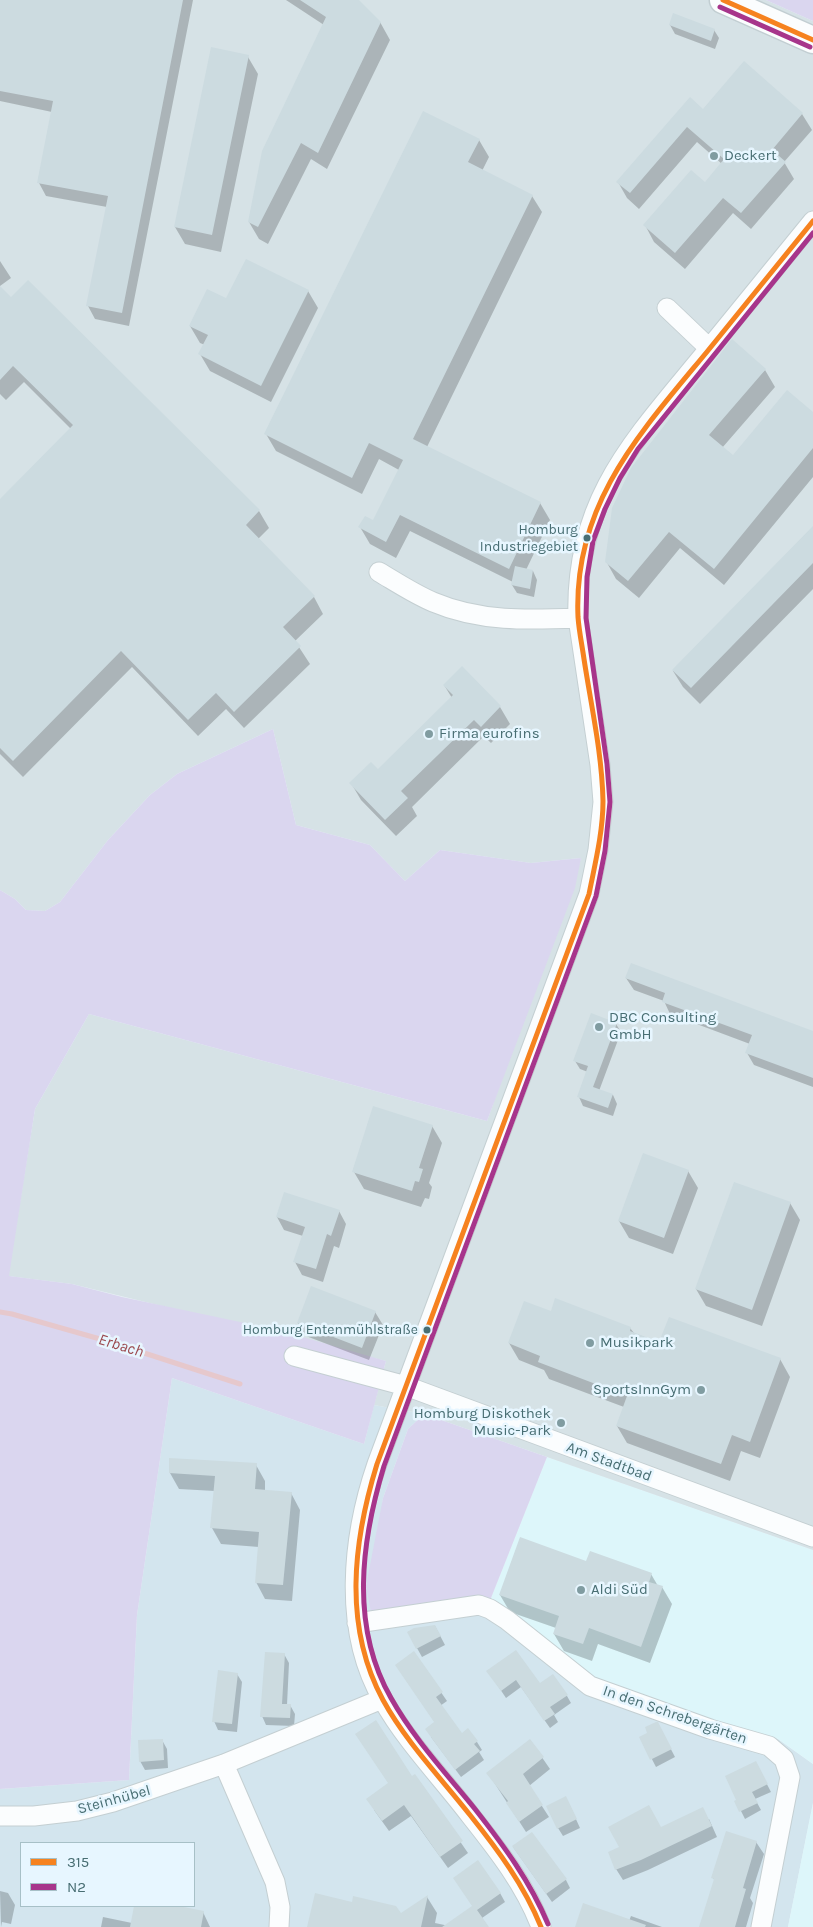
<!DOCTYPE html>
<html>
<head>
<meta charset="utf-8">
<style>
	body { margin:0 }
	#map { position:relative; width:813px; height:1927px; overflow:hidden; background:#e7f1f6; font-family:Karla,sans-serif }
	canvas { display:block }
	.legend { position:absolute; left:20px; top:1842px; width:175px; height:65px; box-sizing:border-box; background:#e7f6ff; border:1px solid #a7c0c7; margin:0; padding:6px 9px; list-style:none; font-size:15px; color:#486e73 }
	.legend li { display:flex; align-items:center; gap:10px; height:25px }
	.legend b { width:25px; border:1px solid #a7c0c7 }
</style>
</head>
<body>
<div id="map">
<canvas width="813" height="1927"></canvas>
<ul class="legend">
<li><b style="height:6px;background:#f6821f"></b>315</li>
<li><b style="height:6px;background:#a7358b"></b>N2</li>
</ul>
</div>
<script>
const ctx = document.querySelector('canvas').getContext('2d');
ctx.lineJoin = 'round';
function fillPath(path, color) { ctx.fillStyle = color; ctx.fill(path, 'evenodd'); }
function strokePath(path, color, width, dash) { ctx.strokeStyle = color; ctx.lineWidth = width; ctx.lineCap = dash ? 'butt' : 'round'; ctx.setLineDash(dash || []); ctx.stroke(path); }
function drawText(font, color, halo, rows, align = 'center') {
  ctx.font = font + ' Karla,sans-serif'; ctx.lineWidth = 5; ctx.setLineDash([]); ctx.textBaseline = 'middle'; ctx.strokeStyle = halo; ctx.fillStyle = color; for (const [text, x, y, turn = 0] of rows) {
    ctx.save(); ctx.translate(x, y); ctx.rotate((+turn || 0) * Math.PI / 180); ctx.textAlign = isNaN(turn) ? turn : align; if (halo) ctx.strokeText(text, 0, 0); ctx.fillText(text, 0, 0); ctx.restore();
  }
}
const residential = new Path2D(`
	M172 1378 364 1444 374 1405 424 1414 408 1429 383 1498 371 1611 491 1598 594 1676 698 1716 778 1739 813 1764V1803L788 1927H0V1789L129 1780 137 1615ZM21 1843H194V1906H21Z`);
const commercial = new Path2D(`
	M547 1457 813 1550V1578L811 1584 813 1586V1764L778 1739 698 1716 617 1687 594 1676 491 1598Z
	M813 1803V1927H788Z`);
const industrial = new Path2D(`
	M0 0H766L813 21V1550L424 1414 374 1405 386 1361 72 1284 8 1276 35 1109 89 1014 487 1121 581 858 531 863 440 850 405 881 370 845 296 825 273 729 177 774 150 795 108 840 60 902 45 911 26 910 15 899 0 890Z`);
const green = new Path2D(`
	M766 0H813V21Z
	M273 729 296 825 370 845 405 881 440 850 531 863 581 858 575 888 487 1121 89 1014 35 1109 9 1276 72 1284 122 1297 278 1330 386 1361 364 1444 172 1378 137 1615 129 1780 0 1789V890L15 899 26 910 45 911 60 902 108 840 150 795 177 774Z
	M424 1414 547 1457 491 1598 371 1612 366 1586 383 1498 408 1429Z`);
const shadow = new Path2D(`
	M0 0H193L129 326 95 319 88 306 107 207 46 196 39 183 52 112 0 101Z
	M286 0H357L380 22 390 40 327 169 311 159 268 244 259 239 249 222 324 25Z
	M670 25 714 30 719 38 715 49 675 34Z
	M248 57 258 74 221 252 185 244 175 227Z
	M744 63 802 114 812 130 784 162 794 179 751 229 733 213 685 269 654 242 645 225 705 183 722 164 697 142 639 209 627 198 618 182 703 110Z
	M479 140 489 157 482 171 532 196 542 212 427 447 540 503 550 520 526 570 533 571 537 580 534 597 517 593 512 585 513 582 410 531 396 558 370 544 360 527 374 522 399 470 379 459 362 494 276 451 266 434Z
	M0 261 11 278 0 286Z
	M28 282 259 511 269 528 258 539 314 597 323 614 295 641 310 664 244 728 226 709 198 736 132 667 23 777 0 754V500L71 429 24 382 6 400 0 394V288L11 299Z
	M308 291 318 308 271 402 210 371 200 354 205 345 200 343 190 326 227 300Z
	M765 370 775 387 722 448 733 457 813 413V477L724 585 680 548 639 598 616 579 606 561 613 509Z
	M813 527V589L700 704 683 687 673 671Z
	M462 668 500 707 510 724 491 743 484 736 412 807 417 816 396 836 361 800 351 783 378 771 452 698 444 685Z
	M626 978 813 1032V1087L754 1065 747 1053 750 1044 670 1014 664 1001 634 990Z
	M616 1024 621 1032 599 1091 613 1095 617 1104 613 1116 583 1106 579 1097 588 1072 580 1069 575 1061Z
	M432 1126 442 1143 429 1183 432 1187 429 1199 425 1198 421 1207 364 1189 354 1172Z
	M688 1171 698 1188 673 1254 629 1238 619 1221Z
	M790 1203 800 1220 762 1326 706 1306 696 1289Z
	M339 1211 346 1224 339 1248 334 1246 323 1282 302 1275 295 1262 303 1236 284 1230 277 1217Z
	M375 1312 383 1325 369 1360 306 1336 298 1323Z
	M551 1312 630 1328 634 1333 660 1343 780 1359 790 1377 760 1458 741 1451 730 1481 627 1443 617 1426 624 1407 549 1379 544 1370 519 1360 509 1343Z
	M256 1465 265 1481V1491L291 1493 300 1510 292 1601 265 1599 256 1582 259 1547 221 1544 212 1528 215 1491 179 1489 170 1473Z
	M587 1563 651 1574 658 1586 662 1587 672 1604 650 1663 598 1644 592 1661 564 1651 554 1634 556 1628 510 1612 500 1595Z
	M435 1626 445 1645 422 1657 408 1632Z
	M414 1653 447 1701 440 1706 462 1735 477 1742 482 1750 479 1752 484 1760 461 1777 431 1737 435 1722Z
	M284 1654 289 1663 287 1705H290L295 1714 294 1726 266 1725 262 1716Z
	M488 1671 540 1684 567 1696 571 1703 554 1715 558 1722 550 1728 521 1687 506 1698Z
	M237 1674 242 1682 237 1732 218 1730 214 1721Z
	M662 1732 675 1757 656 1767 641 1738Z
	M162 1740 167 1749 168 1768 145 1770 140 1761Z
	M530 1740 550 1769 529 1786 549 1817 526 1832 488 1773Z
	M759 1769 771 1792 755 1799 761 1810 745 1819 736 1801Z
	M415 1776 468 1853 448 1868 411 1816 389 1831 374 1810 389 1784Z
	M570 1806 580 1828 563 1836 558 1828Z
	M709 1819 717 1837 648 1870 623 1880 616 1869 661 1829Z
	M756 1842 764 1854 750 1898 753 1903 746 1927H707L715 1881 713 1878Z
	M513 1847 566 1880 570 1888 552 1902Z
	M0 1891 8 1893 15 1905 11 1924 2 1922 1 1927Z
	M500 1893 505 1902 482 1918 488 1927H457L454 1921Z
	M427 1897 437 1913 435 1923 454 1927H309L401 1915Z
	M136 1906 165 1907V1906H182L184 1908 203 1912 210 1927H101L103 1917 132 1923Z
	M631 1916 662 1927H576L629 1921Z`);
const stream = new Path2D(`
	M0 1312 12 1314 107 1341 240 1384`);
const building = new Path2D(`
	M0 0H183L122 313 86 306 108 196 37 183 53 101 0 91Z
	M300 0H359L381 22 318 153 301 143 258 227 248 222 262 151 326 17Z
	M673 13 715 29 711 41 669 25Z
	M211 47 249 55 212 235 174 227Z
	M744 61 803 113 772 150 786 162 741 213 723 198 675 253 643 225 691 170 705 182 724 159 687 127 630 193 616 182 690 97 703 109Z
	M423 111 480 139 468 162 533 195 413 439 541 502 509 569 400 515 386 542 358 527 365 516 373 520 403 460 369 443 352 478 264 434Z
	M246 259 309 290 261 386 198 354 208 335 189 326 207 289 226 298Z
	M28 280 260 510 246 525 315 596 283 627 301 646 234 712 216 693 188 720 121 651 13 761 0 748V499L73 425 13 366 0 380V286L11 297Z
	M732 339 766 369 709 435 733 455 787 390 813 412V448L714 569 669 532 628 581 605 562 612 508 631 468Z
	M813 526V563L691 688 672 670Z
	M515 566 533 570 530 589 511 585Z
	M462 666 501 706 481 727 474 720 401 791 408 798 385 820 349 783 371 762 378 769 453 695 443 685Z
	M631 963 813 1031V1078L745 1053 752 1035 662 1002 665 993 625 978Z
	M591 1013 617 1023 593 1087 613 1094 608 1108 577 1097 588 1066 573 1061Z
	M373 1106 433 1125 419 1168 423 1169 419 1182 415 1181 412 1191 352 1172Z
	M643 1153 689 1170 664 1238 618 1221Z
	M734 1182 791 1202 752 1310 695 1289Z
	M284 1192 340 1210 331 1236 327 1234 316 1269 293 1262 305 1227 276 1217Z
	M311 1286 376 1311 362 1348 297 1323Z
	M555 1298 631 1327 630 1331 659 1342 669 1317 781 1358 750 1442 732 1435 721 1464 616 1426 627 1396 538 1362 540 1356 508 1343 524 1301 551 1311Z
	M169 1458 257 1463 255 1489 292 1492 283 1585 255 1583 259 1532 210 1528 215 1476 169 1473Z
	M520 1537 586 1561 590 1551 652 1573 649 1582 663 1586 641 1647 589 1628 583 1644 553 1634 559 1616 499 1595Z
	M435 1625 441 1636 416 1649 407 1632 414 1628Z
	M516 1650 540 1683 553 1674 568 1695 550 1707 555 1714 544 1721 516 1680 501 1691 486 1671Z
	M414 1651 443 1692 436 1697 462 1733 468 1728 478 1741 474 1744 480 1751 455 1770 425 1729 434 1722 395 1665Z
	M265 1652 285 1653 282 1704H291L290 1718 260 1717Z
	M218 1670 238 1673 232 1724 212 1722Z
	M376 1720 412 1776 415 1774 463 1841 440 1857 404 1805 382 1821 366 1799 388 1783 355 1734Z
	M656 1722H658L672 1749 650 1760 639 1737 647 1733 645 1727Z
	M163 1739 164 1760 139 1762 138 1740Z
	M530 1739 544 1757 523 1774 543 1805 519 1822 506 1803 508 1801 486 1773Z
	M756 1761 768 1784 752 1792 758 1803 739 1812 734 1801 736 1800 725 1776Z
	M566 1796 577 1819 557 1829 546 1806Z
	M649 1805 661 1827 703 1807 712 1826 641 1860 615 1870 608 1852 619 1847 608 1827Z
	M726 1831 757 1841 743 1888 746 1889 735 1927H699L714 1879 711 1878Z
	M532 1832 567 1879 546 1894 512 1846Z
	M478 1860 501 1893 477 1910 489 1927H442L472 1906 453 1878Z
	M315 1893 352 1902 353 1896 396 1906 401 1913 428 1895 421 1927H307Z
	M583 1903 646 1925 645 1927H575Z
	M134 1906H179L204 1911 201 1927H130Z`);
const street = new Path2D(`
	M667 308 709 348
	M379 572C396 582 414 594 433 602 480 622 528 620 578 618
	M294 1356 406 1386 813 1537
	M357 1623 479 1605 490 1609 507 1620 590 1686 710 1729 769 1746 784 1759 790 1777 761 1927
	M224 1764 275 1882 280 1907 279 1927
	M0 1816H34L77 1811 113 1802 224 1764 382 1699
	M541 1927C526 1886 497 1849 470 1815 441 1777 406 1741 383 1700 342 1630 352 1537 377 1464L589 894 598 850 603 802 600 765 578 618C574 501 634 440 703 356 740 311 776 266 813 221`);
const secondary = new Path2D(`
	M723 0 813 40`);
const bus1 = new Path2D(`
	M723 0 813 40
	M541 1927C524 1885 498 1850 470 1815 441 1778 406 1742 383 1700 343 1626 353 1542 377 1464L589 894C595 864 603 832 603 801 602 753 591 705 584 659 582 645 579 631 578 617 573 505 639 434 706 353 742 309 777 265 813 221`);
const bus2 = new Path2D(`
	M720 7 810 47
	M548 1924C530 1881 504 1846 475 1809 446 1773 414 1739 391 1698 350 1626 361 1542 384 1466L596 896 605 851 610 802 607 764 586 618 587 577 593 541 605 509 620 478 638 449 813 233`);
const markers = [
	[714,156,5,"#809ca1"],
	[587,538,4.5,"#486e73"],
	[429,734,5,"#809ca1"],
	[599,1027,5,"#809ca1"],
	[427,1330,4.5,"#486e73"],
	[590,1343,5,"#809ca1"],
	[701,1390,5,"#809ca1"],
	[561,1423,5,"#809ca1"],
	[581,1590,5,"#809ca1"]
];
const busNames = [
	["Homburg",578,530],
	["Industriegebiet",578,547],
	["Homburg Entenmühlstraße",418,1330]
];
const poiNames = [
	["Deckert",724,156],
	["Firma eurofins",439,734],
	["DBC Consulting",609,1018],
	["GmbH",609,1035],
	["Musikpark",600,1343],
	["SportsInnGym",691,1390,"right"],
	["Homburg Diskothek",551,1414,"right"],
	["Music-Park",551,1431,"right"],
	["Aldi Süd",591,1590]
];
const streetNames = [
	["Am Stadtbad",609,1462,20],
	["In den Schrebergärten",675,1715,19],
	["Steinhübel",114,1800,-15]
];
const waterNames = [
	["Erbach",121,1346,17]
];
fillPath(residential, '#d3e5ee');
fillPath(commercial, '#ddf6fa');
fillPath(industrial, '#d6e2e6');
fillPath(green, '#dad6ef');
fillPath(shadow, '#0003');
strokePath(stream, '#e6c8cc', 5);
fillPath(building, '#ccdbe0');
strokePath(street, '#c4cfd2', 21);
strokePath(secondary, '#c2ced2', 29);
strokePath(street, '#fbfdfe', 19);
strokePath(secondary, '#fbfdfe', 26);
strokePath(bus1, '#f6821f', 5);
strokePath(bus2, '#a7358b', 5);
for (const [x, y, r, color] of markers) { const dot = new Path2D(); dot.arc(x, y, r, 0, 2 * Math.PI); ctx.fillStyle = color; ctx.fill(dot); strokePath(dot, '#e7f6ff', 2); }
drawText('14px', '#486e73', '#e7f6ff', busNames, 'right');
drawText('15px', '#486e73', '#e7f6ff', poiNames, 'left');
drawText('15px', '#486e73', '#e7f6ff', streetNames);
drawText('italic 16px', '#9c4b50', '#e7f6ff', waterNames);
</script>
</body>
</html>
